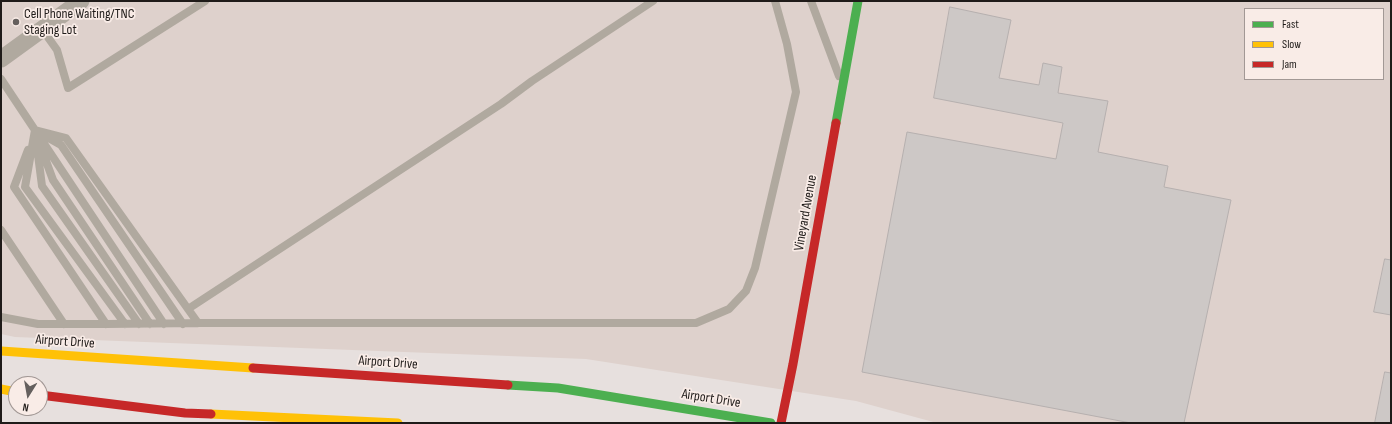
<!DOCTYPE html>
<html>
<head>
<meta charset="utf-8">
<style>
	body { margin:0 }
	#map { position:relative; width:1392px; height:424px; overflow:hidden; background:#e7e0de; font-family:"Sofia Sans Condensed",sans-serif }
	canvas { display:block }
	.frame { position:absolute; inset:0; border:2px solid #1f1b19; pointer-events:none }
	.legend { position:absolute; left:1244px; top:8px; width:140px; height:72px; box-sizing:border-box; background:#f9ece7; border:1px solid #a29895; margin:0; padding:5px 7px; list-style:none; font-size:12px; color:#1f1b19 }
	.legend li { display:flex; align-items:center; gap:8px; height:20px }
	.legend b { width:20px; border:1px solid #a29895 }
	.north { position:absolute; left:8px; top:376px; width:40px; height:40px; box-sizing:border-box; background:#f9ece7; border:1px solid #a29895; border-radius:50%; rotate:191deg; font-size:11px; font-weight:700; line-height:16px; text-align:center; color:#1f1b19 }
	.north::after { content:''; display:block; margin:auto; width:14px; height:18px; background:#65605e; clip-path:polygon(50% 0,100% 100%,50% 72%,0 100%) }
</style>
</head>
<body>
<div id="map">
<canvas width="1392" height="424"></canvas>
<div class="frame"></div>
<ul class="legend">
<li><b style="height:5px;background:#4caf50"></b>Fast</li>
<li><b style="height:5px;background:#ffc107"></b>Slow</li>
<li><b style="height:5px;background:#c62828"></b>Jam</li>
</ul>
<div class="north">N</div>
</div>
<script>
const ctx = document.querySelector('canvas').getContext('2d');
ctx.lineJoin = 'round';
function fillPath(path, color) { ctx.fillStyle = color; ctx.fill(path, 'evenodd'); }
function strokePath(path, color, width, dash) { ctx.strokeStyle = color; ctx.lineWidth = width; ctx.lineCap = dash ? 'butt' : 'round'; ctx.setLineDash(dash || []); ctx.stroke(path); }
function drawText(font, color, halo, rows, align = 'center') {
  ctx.font = font + ' "Sofia Sans Condensed",sans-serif'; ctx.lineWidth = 3.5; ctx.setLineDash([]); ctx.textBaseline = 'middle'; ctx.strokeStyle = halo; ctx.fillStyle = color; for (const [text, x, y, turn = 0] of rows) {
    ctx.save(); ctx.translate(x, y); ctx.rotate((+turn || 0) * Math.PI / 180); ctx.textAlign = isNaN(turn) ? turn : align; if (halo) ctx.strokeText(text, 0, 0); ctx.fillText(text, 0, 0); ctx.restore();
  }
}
const built = new Path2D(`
	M1 1H1391V423H937L856 401 586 359 15 337 1 334ZM1245 9H1383V79H1245Z`);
const building = new Path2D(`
	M950 7 1011 20 999 78 1039 85 1043 63 1062 67 1058 93 1108 101 1098 152 1168 166 1164 187 1231 200 1184 423H1131L862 372 907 132 1056 159 1063 123 934 98Z
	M1385 259 1391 260V315L1374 312Z
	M1385 372 1391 373V423H1375Z`);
const lane = new Path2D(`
	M811 1 839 76
	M42 29 57 50 68 88 205 1
	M1 79 164 324
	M35 130 66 138 198 323
	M35 130 25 187 125 324
	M45 136 61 145 183 324
	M39 142 53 180 150 324
	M37 147 42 186 139 324
	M28 150 14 187 106 324
	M1 230 64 324
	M188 309 501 104 532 81 653 1
	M1 317 38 324H106L198 323H696L729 309 746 291 755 268 796 92 787 44 775 1`);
const street = new Path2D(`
	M1 59 81 1`);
const fast = new Path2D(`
	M836 123 858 1
	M508 385 558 388 771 423`);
const slow = new Path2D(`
	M1 351 253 368
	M1 389 16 392
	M211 414 398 423`);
const jam = new Path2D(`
	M253 368 508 385
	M40 395 185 413 211 414
	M781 423 793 364 836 123`);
const markers = [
	[16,22,4,"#65605e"]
];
const poiNames = [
	["Cell Phone Waiting/TNC",24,14],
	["Staging Lot",24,30]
];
const streetNames = [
	["Vineyard Avenue",806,213,-80],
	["Airport Drive",65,342,4],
	["Airport Drive",388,363,4],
	["Airport Drive",711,399,9]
];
fillPath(built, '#ded1cc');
fillPath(building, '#cdc8c6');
strokePath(building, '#b6b0af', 1);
strokePath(lane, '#b0a99f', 8);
strokePath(street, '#b0a99f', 17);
strokePath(fast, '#4caf50', 9);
strokePath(slow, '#ffc107', 9);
strokePath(jam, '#c62828', 9);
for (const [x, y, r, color] of markers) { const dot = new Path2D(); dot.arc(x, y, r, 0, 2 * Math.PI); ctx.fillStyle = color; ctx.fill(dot); strokePath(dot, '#f9ece7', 1.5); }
drawText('14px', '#1f1b19', '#f9ece7', poiNames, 'left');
drawText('14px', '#1f1b19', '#f9ece7', streetNames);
</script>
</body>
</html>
